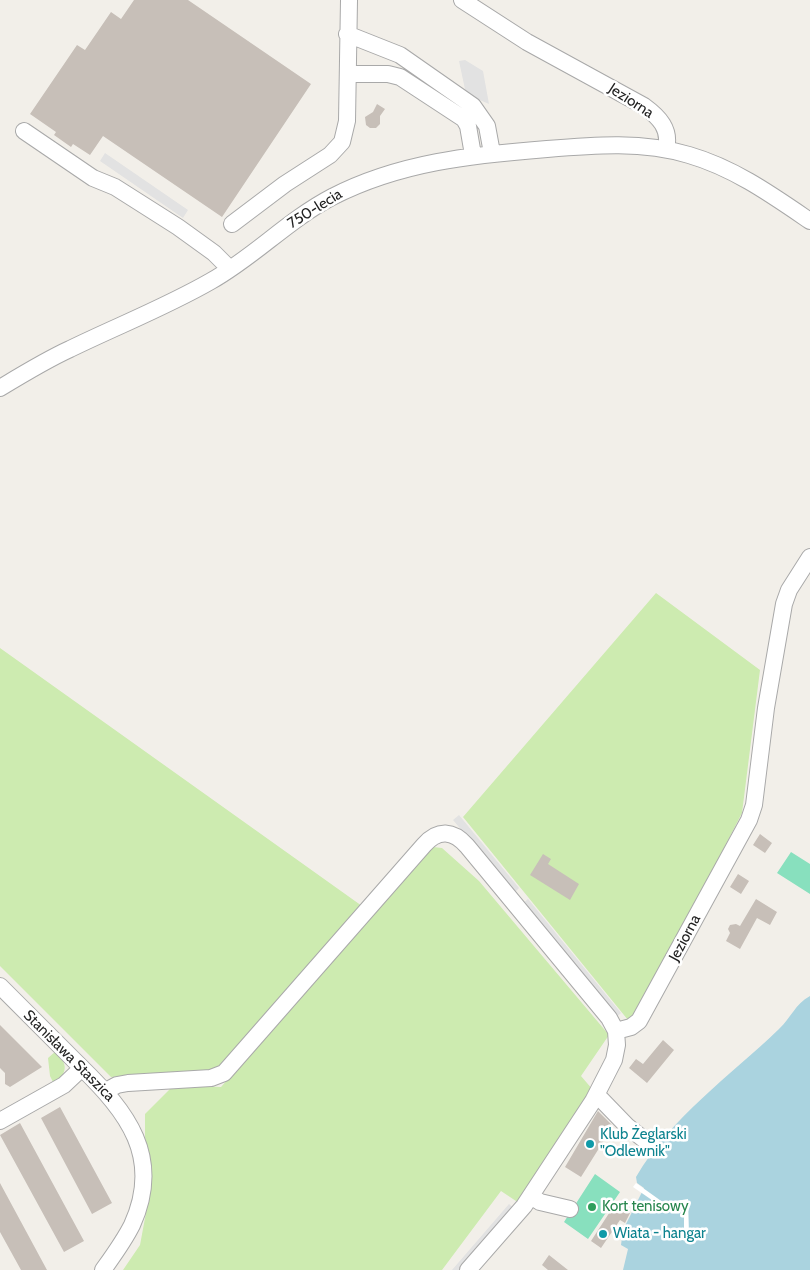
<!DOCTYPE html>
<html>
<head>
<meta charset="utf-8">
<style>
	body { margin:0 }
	canvas { display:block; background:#f2efe9 }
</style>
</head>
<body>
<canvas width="810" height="1270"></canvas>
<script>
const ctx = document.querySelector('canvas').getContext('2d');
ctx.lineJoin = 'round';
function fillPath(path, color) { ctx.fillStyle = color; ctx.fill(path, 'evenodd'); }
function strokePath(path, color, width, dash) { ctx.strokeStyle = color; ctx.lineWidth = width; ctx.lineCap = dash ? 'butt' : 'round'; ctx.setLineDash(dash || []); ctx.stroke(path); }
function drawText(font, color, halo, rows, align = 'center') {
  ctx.font = font + ' Cabin,sans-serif'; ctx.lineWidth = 5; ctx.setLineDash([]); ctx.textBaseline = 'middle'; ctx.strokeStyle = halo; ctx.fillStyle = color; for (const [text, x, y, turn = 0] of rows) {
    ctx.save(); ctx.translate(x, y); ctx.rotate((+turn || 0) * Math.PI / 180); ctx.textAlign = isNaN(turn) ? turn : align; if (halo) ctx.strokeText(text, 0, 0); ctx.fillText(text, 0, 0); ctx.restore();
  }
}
const grass = new Path2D(`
	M656 593 760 670 742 813 637 1017 628 1020 463 817Z
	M0 648 362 906 221 1069 111 1077 0 966Z
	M433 847 442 848 479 881 609 1035 581 1076 593 1090 519 1203 501 1191 442 1270H123L140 1245 148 1202 151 1175 145 1137V1114L174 1085 221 1087Z
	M56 1051C68 1065 68 1072 54 1084L50 1076 48 1058Z`);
const pitch = new Path2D(`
	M791 852 810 864V894L777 873Z
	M595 1174 620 1192 588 1239 564 1222Z`);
const parking = new Path2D(`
	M465 60 483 71 489 104 466 94 459 61Z
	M105 153 188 210 183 218 100 161Z
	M459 815 519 888 514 893 453 820Z
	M528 899 621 1013 615 1018 522 904Z
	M509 1204 516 1210 464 1270H452Z`);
const water = new Path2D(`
	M810 996V1270H623L628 1249 621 1245 623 1230 644 1188 637 1183 636 1177C672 1116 729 1077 779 1029 791 1018 795 1004 810 996Z`);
const pier = new Path2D(`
	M636 1183 664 1203 688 1199 689 1234H684V1204L662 1207 633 1187Z`);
const building = new Path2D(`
	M134 0H188L311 84 222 217 103 136 90 155 73 144 71 147 54 135 56 132 30 114 77 45 85 50 111 12 121 19Z
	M377 104 385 109 380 116V124L376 128H370L366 125 365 117 373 112Z
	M760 834 772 843 765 853 753 845Z
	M543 854 551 859 548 864 579 884 570 900 530 875Z
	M738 874 749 881 741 894 730 887Z
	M756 899 777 912 770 925 757 918 740 949 726 941 730 933 728 929 730 925 736 924 740 926Z
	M0 1025 42 1067 10 1087 5 1084V1073L0 1068Z
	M663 1040 674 1050 647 1083 629 1068 636 1059 643 1064Z
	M60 1107 112 1203 92 1214 41 1118Z
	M598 1111 613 1126 581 1177 565 1167Z
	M20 1123 84 1241 64 1252 0 1135Z
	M0 1183 47 1270H21L0 1232Z
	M615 1204 630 1213 625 1223 620 1220 601 1248 591 1241Z
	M549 1255 568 1270H548L542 1265Z`);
const minor = new Path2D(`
	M462 0 527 42 644 106C659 117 671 129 666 149
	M347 34 400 55 473 106 487 126 492 153
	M348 74H388L400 77 464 119 468 126 473 155
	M24 131 93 178 115 187 178 227 214 253 230 269
	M232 224 285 184 330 155 342 142 347 121 349 0
	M0 388C23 374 46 360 70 349 117 326 166 307 211 281 254 257 288 220 332 197 400 162 472 155 547 149 595 145 643 141 689 155 734 168 772 195 810 221
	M0 986C27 1013 54 1040 81 1067 127 1112 163 1157 132 1225 124 1241 113 1256 103 1270
	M106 1091 117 1085 128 1083 211 1078 224 1073 424 845C438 829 453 830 467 846L609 1018 616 1031
	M597 1095 627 1126 656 1149
	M0 1121 64 1085 82 1068
	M531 1196 540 1202 570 1209
	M468 1270 524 1206 593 1101 614 1060 617 1045 616 1031 631 1027 639 1021 749 820 754 805 766 708 784 604 789 590 810 557`);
const markers = [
	[590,1144,5,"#0f9aa8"],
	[592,1207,5,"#2e9e5b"],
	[603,1234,5,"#0f9aa8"]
];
const streetNames = [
	["Jeziorna",631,101,33],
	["750-lecia",315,209,-32],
	["Jeziorna",685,938,-62],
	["Stanisława Staszica",69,1056,45]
];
const cultureNames = [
	["Klub Żeglarski",600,1135],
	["\"Odlewnik\"",600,1152],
	["Wiata - hangar",613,1234]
];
const leisureNames = [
	["Kort tenisowy",602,1207]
];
fillPath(grass, '#cdebb0');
fillPath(pitch, '#88e0be');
fillPath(parking, '#e2e2e2');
fillPath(water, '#aad3df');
fillPath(pier, '#fff');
fillPath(building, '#c7bfb8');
strokePath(minor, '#a9a9a9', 18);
strokePath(minor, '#fff', 16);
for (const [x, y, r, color] of markers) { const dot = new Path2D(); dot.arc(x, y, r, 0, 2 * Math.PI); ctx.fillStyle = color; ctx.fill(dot); strokePath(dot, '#fff', 2); }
drawText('15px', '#222', '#fff', streetNames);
drawText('15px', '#0d838f', '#fff', cultureNames, 'left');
drawText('15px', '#27864d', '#fff', leisureNames, 'left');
</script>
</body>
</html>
